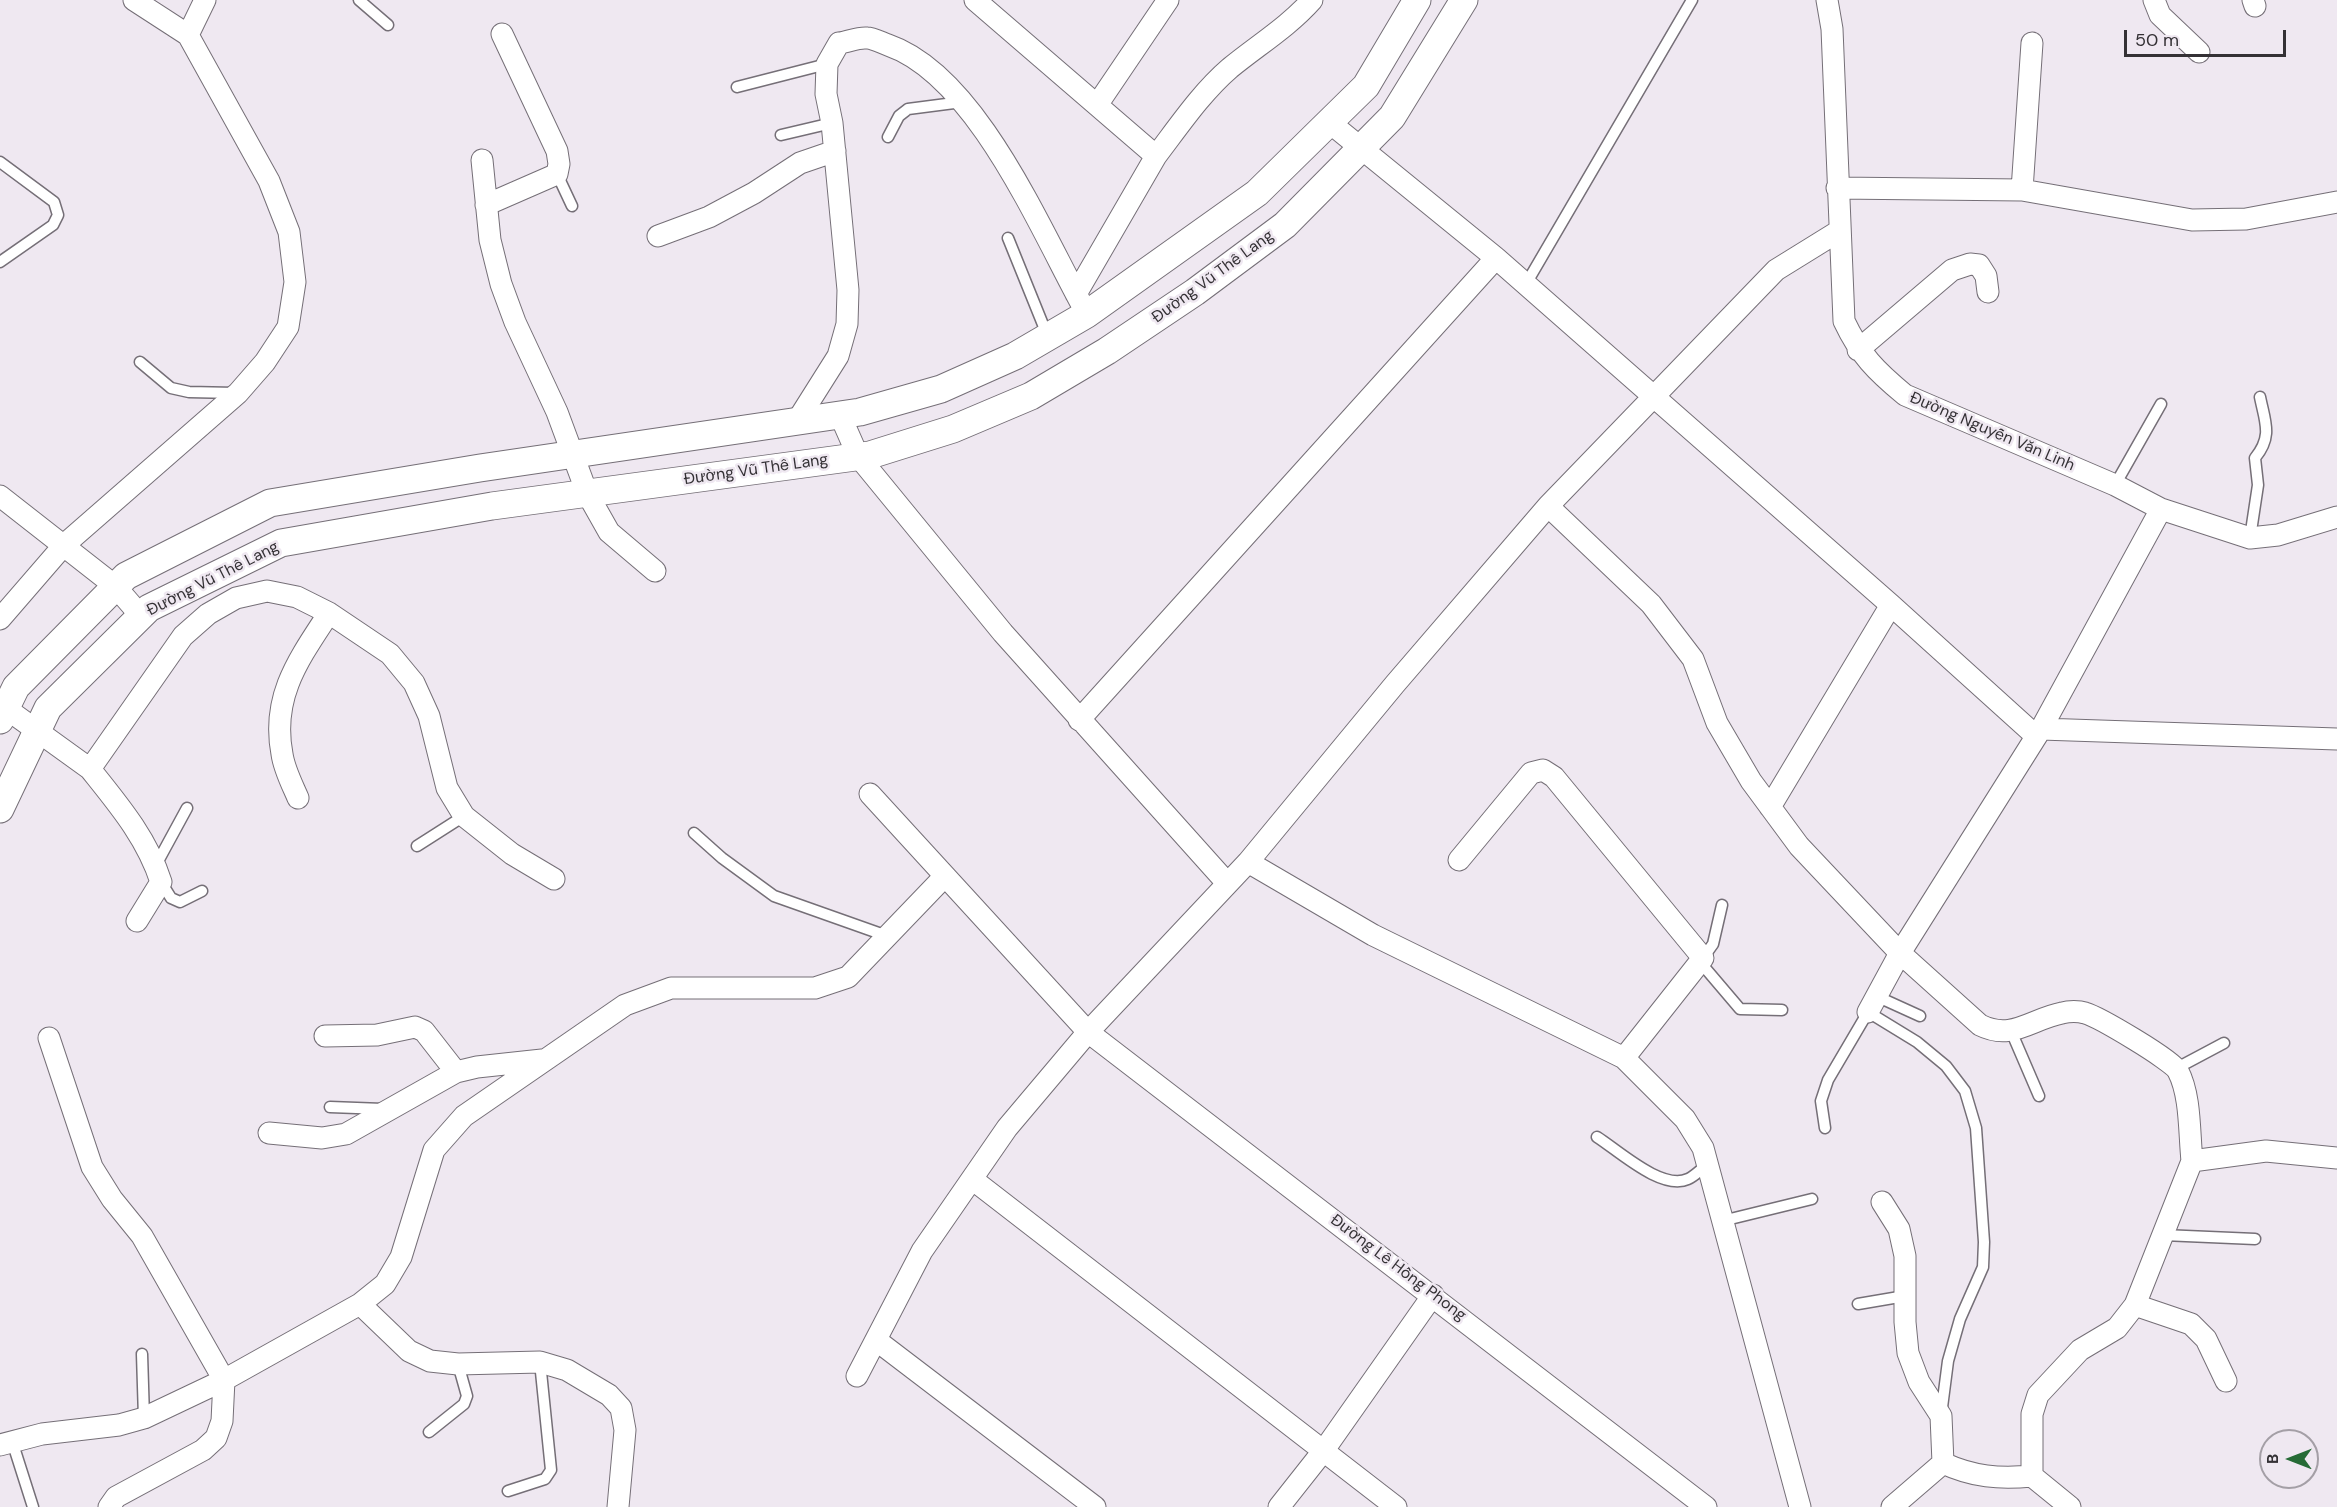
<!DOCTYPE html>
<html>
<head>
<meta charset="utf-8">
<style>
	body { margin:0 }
	#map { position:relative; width:2337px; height:1507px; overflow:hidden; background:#efe8f1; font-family:"DM Sans",sans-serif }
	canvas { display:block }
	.north { position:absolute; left:2259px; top:1429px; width:60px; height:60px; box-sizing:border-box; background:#efe8f1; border:2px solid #a49fa6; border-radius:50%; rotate:270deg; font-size:16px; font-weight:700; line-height:24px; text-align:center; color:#343135 }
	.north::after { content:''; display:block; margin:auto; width:21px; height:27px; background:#266b36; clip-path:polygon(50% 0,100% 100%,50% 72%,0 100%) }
	.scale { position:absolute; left:2124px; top:30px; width:162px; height:27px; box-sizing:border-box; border:3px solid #343135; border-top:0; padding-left:8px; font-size:18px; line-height:21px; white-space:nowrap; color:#343135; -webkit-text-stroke:4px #efe8f1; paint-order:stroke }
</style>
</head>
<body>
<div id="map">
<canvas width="2337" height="1507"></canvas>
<div class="north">B</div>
<div class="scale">50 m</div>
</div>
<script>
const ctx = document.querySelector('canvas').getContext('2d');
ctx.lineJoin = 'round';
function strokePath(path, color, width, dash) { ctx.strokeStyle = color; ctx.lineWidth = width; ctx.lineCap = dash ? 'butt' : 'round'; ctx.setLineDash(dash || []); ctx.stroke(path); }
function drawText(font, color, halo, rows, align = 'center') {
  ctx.font = font + ' "DM Sans",sans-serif'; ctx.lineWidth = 5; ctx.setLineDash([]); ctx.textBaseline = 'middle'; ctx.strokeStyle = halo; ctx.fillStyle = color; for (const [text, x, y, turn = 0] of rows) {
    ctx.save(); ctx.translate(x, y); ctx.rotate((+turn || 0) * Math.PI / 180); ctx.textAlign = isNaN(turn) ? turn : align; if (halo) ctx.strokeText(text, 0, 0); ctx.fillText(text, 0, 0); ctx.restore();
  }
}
const service = new Path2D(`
	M359 0 388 25
	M737 87 827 64
	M781 135 832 123
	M888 137 899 116 908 109 962 102
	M0 162 54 202 58 215 53 225 0 262
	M557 174 572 206
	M1008 238 1048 337
	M1526 284 1692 0
	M140 362 171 388 189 392 235 393
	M2115 485 2161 404
	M2250 538 2258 485 2255 458C2273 436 2265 422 2260 397
	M694 833 722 858 774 896 887 936
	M417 846 464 816
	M156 865 187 808
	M161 882 171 898 180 902 202 891
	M1703 958 1713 944 1722 905
	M1700 962 1740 1009 1782 1010
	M1876 996 1920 1016
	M2011 1031 2039 1096
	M2177 1068 2224 1043
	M330 1107 383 1109
	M1825 1128 1821 1101 1828 1080 1868 1012 1917 1042 1946 1066 1965 1091 1976 1128 1984 1242 1983 1267 1960 1319 1948 1361 1941 1415
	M1597 1137C1619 1151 1662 1191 1688 1179 1695 1176 1701 1169 1707 1165
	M1722 1221 1812 1199
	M2163 1235 2255 1239
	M1858 1304 1905 1296
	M142 1354 144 1418
	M429 1432 464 1404 467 1396 458 1364
	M12 1441 33 1507
	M508 1491 545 1479 551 1470 540 1362`);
const minor = new Path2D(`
	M975 0 1156 156C1179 126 1201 93 1230 68 1258 45 1288 27 1312 0
	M1827 0 1832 29 1844 321C1860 355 1876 371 1905 395L2115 485 2161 509 2250 538 2278 535 2337 517
	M2154 0 2160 15 2199 52
	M2253 0 2255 6
	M188 35 205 0
	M1097 105 1168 0
	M1329 122 1496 258 1891 605 2036 736
	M482 160 490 240 501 284 515 322 557 412 587 493 609 532 655 571
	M1837 188 2022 190 2192 220 2246 219 2337 202
	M2022 190 2032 43
	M486 205 557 174 559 164 557 151 502 34
	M658 236 709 217 754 193 800 163 835 151
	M1076 294 1156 156
	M1858 350 1952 270 1970 264 1979 265 1986 276 1988 292
	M840 415 858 456 1003 633 1227 883
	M797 421 838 356 847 324 848 290 832 123 826 94 827 64 839 43C848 42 858 37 867 38 873 38 882 43 888 45 978 76 1042 234 1087 314
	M0 496 115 586 141 616
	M1548 506 1776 270 1839 231
	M0 619 64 545 238 393 265 362 288 327 295 282 289 232 269 181 188 35 134 0
	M0 704 90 769 183 636 208 614 236 598 267 591 297 597 329 613 390 654 414 683 429 716 447 788 464 816 512 854 554 879
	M1079 720 1496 258
	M2041 729 2337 739
	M90 769C118 804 147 838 161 882L137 921
	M870 794 1088 1032 1706 1507
	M298 798C292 784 284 769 282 754 271 696 299 659 329 613
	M1770 807 1891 605
	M1459 860 1531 773 1543 770 1554 777 1703 958 1624 1058
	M1248 862 1373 935 1624 1058 1685 1119 1703 1148 1800 1507
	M1868 1012 1900 953 2041 729 2161 509
	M325 1036 377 1035 415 1027 424 1031 456 1072
	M49 1038 92 1167 112 1199 142 1236 224 1380 222 1421 216 1438 203 1450 116 1497 109 1507
	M269 1133 322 1138 346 1134 456 1072 477 1067 542 1060
	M972 1179 1396 1507
	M1882 1202 1899 1229 1905 1256V1322L1908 1353 1919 1382 1941 1416 1943 1463
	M360 1304 409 1351 430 1361 458 1364 540 1362 567 1370 609 1395 621 1408 625 1430 618 1507
	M2135 1305 2191 1324 2206 1339 2226 1381
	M876 1340 1095 1507
	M857 1376 922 1251 1007 1128 1088 1032 1248 862 1395 684 1548 506 1651 604 1693 659 1717 723 1751 781 1799 846 1900 953 1980 1025C2012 1041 2031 1019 2062 1013 2069 1011 2079 1011 2085 1013 2099 1017 2172 1060 2178 1071 2191 1096 2189 1133 2192 1161
	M0 1445 42 1434 119 1425 144 1418 224 1380 360 1304 385 1284 401 1257 434 1150 464 1116 625 1005 671 988H815L848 977 945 876
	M2032 1476V1414L2038 1395 2080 1350 2117 1328 2135 1305 2192 1161 2266 1151 2337 1158
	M1279 1507 1324 1450 1433 1295
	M1892 1507 1943 1463C1973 1477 1999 1479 2032 1476L2070 1507`);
const tertiary = new Path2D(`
	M0 720 16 687 126 576 270 503 480 468 860 412 941 389 1015 356 1087 314 1257 193 1366 86 1417 0
	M0 809 48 708 149 608 281 543 492 506 870 455 953 429 1031 396 1107 351 1195 292 1285 225 1392 117 1464 0`);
const streetNames = [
	["Đường Vũ Thê Lang",1213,277,-36],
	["Đường Nguyễn Văn Linh",1992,432,23],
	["Đường Vũ Thê Lang",756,470,-8],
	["Đường Vũ Thê Lang",213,579,-27],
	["Đường Lê Hồng Phong",1398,1268,37]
];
strokePath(service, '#756f77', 13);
strokePath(minor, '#756f77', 23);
strokePath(tertiary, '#756f77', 29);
strokePath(service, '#fff', 10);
strokePath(minor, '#fff', 21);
strokePath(tertiary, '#fff', 27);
drawText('16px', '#343135', '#efe8f1', streetNames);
</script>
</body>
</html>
